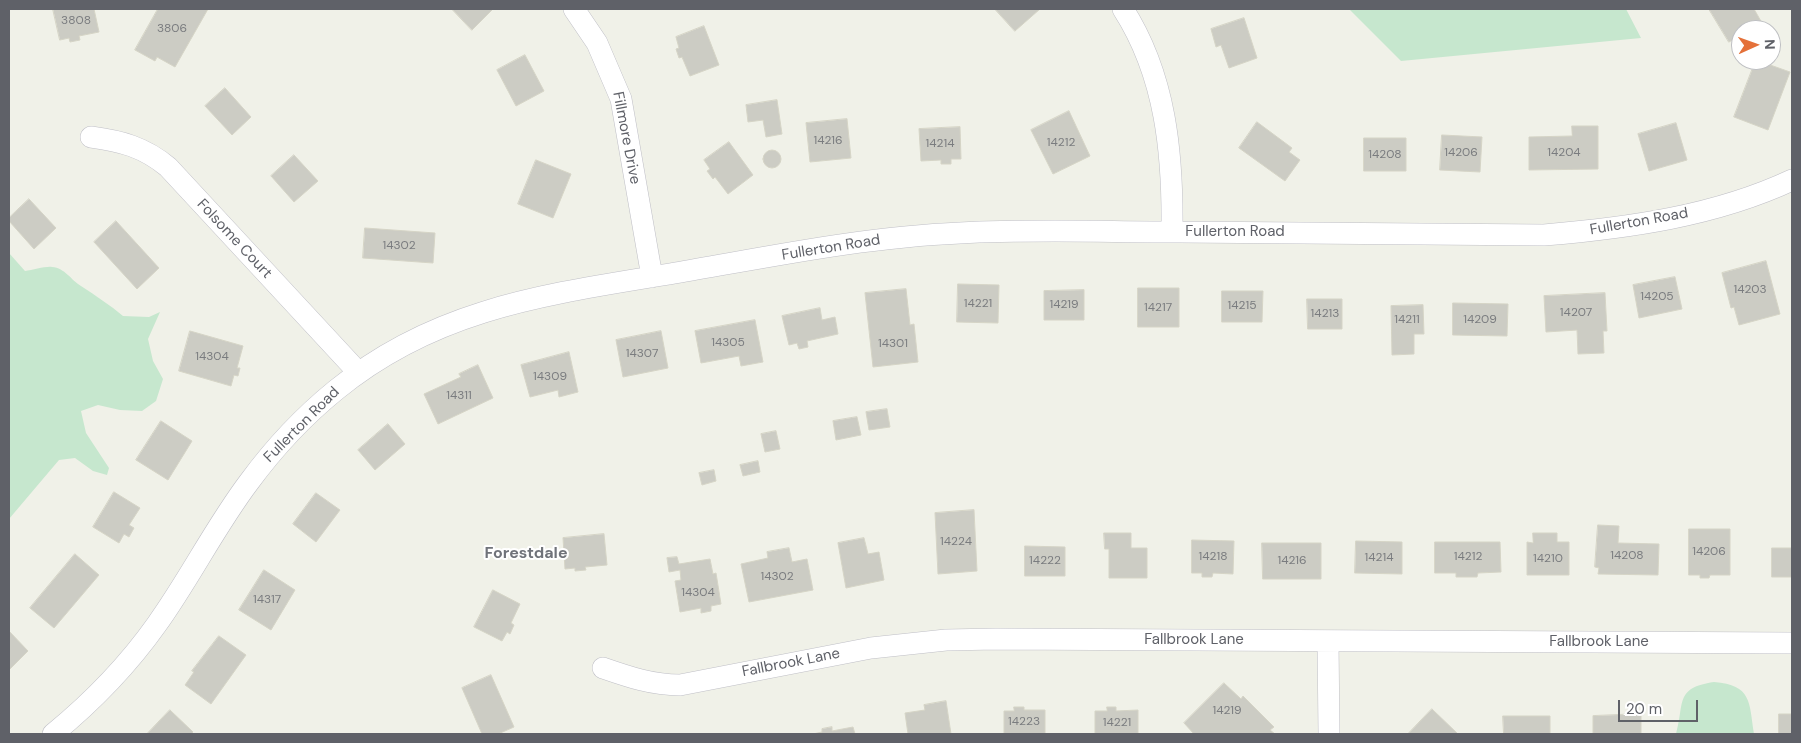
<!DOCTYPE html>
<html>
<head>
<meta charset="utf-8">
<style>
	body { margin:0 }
	#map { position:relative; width:1801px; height:743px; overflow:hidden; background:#f0f1e8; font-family:"DM Sans",sans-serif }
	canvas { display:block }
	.frame { position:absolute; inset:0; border:10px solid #5f6168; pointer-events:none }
	.north { position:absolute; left:1731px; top:20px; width:50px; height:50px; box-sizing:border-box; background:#fff; border:1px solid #bfc0c3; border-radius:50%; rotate:88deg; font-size:14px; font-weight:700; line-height:20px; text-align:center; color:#5f6168 }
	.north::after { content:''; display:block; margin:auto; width:18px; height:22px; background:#e4713a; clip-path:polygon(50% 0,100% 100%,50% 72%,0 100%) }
	.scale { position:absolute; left:1618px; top:700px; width:80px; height:22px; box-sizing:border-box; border:2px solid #5f6168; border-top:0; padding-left:6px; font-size:15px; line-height:18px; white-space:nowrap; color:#5f6168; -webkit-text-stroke:4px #fff; paint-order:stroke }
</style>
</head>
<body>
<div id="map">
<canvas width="1801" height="743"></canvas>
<div class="frame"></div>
<div class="north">N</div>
<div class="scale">20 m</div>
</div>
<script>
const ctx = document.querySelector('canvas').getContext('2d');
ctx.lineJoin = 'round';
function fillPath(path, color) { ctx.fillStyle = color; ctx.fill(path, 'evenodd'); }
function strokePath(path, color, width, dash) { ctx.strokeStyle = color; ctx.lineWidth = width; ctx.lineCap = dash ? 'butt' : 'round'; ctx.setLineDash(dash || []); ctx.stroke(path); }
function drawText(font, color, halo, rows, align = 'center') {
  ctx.font = font + ' "DM Sans",sans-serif'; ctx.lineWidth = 4; ctx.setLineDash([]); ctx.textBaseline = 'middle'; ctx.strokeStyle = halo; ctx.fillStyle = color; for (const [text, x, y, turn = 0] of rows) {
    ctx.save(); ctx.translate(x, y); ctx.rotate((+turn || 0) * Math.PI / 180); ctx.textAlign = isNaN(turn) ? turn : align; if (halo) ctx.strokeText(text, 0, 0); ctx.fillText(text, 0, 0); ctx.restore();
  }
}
const green = new Path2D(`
	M1349 9H1626L1641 38 1401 61Z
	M9 253 25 271C33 270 46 266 52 267 65 268 71 280 81 286 96 296 110 305 123 316L149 317 160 312 148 339 153 361 163 379 156 401 142 411 120 410 98 405 81 411 86 433 109 468 107 475 93 471 75 458 59 460 9 519Z
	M1714 682C1752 685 1749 702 1754 734H1676C1685 703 1674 688 1714 682Z`);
const building = new Path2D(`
	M53 9H94L99 32 79 36 80 40 70 42 69 38 60 40Z
	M158 9H208L175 67 157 57 155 61 135 50Z
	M452 9H493L472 30Z
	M995 9H1040L1015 31Z
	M1709 9H1754L1762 23 1750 30H1741V35L1729 42Z
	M1244 18 1257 58 1229 68 1221 45 1216 47 1211 29Z
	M704 26 719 65 690 76 682 57 679 58 676 49 679 48 676 37Z
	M525 55 544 91 516 106 497 70Z
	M1756 60 1790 72 1768 130 1734 117Z
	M225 88 251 117 232 135 205 106Z
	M777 100 782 134 766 137 763 120 748 122 746 105Z
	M1069 111 1090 156 1053 174 1031 130Z
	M847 119 851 158 810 162 806 123Z
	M1257 122 1292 148 1289 152 1300 160 1285 181 1239 148Z
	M1676 123 1687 160 1649 171 1638 134Z
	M1572 126H1598V169L1529 170V137L1572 136Z
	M960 127 961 159H951V164H941V160L921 161 919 129Z
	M1442 135 1482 137 1480 172 1440 170Z
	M1364 138H1406V171H1364Z
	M729 142 753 175 728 194 715 177 713 179 707 171 710 169 704 160Z
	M763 159a9 9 0 1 1 18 0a9 9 0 1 1-18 0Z
	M294 155 318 181 294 202 271 176Z
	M536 160 571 174 553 218 518 204Z
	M29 199 56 228 34 249 9 221V218Z
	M116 221 159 268 137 289 94 242Z
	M365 228 435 233 433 263 363 258Z
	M1766 261 1780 314 1739 325 1734 307 1731 308 1722 273Z
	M1675 277 1682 309 1639 318 1633 285Z
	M958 284 999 285 998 323 957 322Z
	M1138 288H1179V327H1138Z
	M906 289 910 325 914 324 918 362 873 367 865 293Z
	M1084 290V320H1044V291Z
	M1222 291H1263L1262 322H1222Z
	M1605 293 1607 331H1603L1604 353 1578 354 1577 330 1546 332 1544 296Z
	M1307 299H1342V329H1308Z
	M1453 303 1508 304 1507 336 1453 335Z
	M1423 305 1424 334H1414V354L1392 355 1391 306Z
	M820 308 822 320 835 317 838 334 807 341 808 347 799 349 797 343 789 345 782 316Z
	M755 320 763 362 741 366 739 356 701 363 695 331Z
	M190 331 243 346 237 368H240L238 376 234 375 231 386 179 371Z
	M661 331 668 368 623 377 616 340Z
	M569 352 578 392 559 397 558 390 530 397 521 365Z
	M478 365 493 398 438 424 424 394 461 377 459 374Z
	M887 409 890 427 869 430 866 412Z
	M857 417 861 435 836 440 833 421Z
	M161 421 192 441 168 480 136 460Z
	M388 424 405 444 375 470 358 450Z
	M776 431 780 449 765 452 761 434Z
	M758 461 760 472 743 476 740 465Z
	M714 470 716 481 702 485 699 473Z
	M114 492 140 508 129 525 134 528 129 537 124 534 119 543 93 527Z
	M316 493 340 510 316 542 293 524Z
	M974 510 977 571 938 574 935 513Z
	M1598 525 1619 526 1618 543 1659 544 1658 575 1598 574 1599 568 1595 567Z
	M1689 529H1730V575H1710L1709 578H1700V575H1689Z
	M1104 533H1131V548H1147V578H1109V549H1105Z
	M1533 533H1557V542H1569V575H1527V542L1533 543Z
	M604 534 607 565 585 567 586 570 575 571V568L565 569 563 538Z
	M864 538 868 554 879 552 884 580 846 588 838 543Z
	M1192 540 1234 541 1233 574 1213 573 1212 577H1202V573H1192Z
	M1356 541 1402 542V574L1355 573Z
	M1435 542H1500L1501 572 1478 573 1477 577H1456V573H1435Z
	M1262 543H1321V579H1263Z
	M1025 546 1065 547V576H1025Z
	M789 548 792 562 807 559 813 590 749 602 741 564 768 558 767 552Z
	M1772 548H1792V584V577H1772Z
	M75 554 99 575 54 628 30 608Z
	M677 557 679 564 710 559 713 574 716 573 721 604 711 606V611L701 613V608L680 612 675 581 681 580 680 570 669 572 667 558Z
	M264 570 295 590 271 630 239 610Z
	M493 590 520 604 511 623 514 625 510 634 507 632 502 641 474 627Z
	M9 631 28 651 9 670Z
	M219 636 246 655 211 704 185 685 194 672 192 671Z
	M491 675 514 727 498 734H482L462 688Z
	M1224 683 1241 699 1243 696 1274 727 1270 730 1275 734H1194L1184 723Z
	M946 701 951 734H908L905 713 925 710 924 705Z
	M1014 707H1024V710H1045V734H1004V711H1014Z
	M1107 707H1116V711L1138 710V734H1095V711H1107Z
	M1432 709 1458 734H1408Z
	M170 710 193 732 191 734H147Z
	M1641 714V734H1593V716Z
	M1779 714H1792V734H1779Z
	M1503 716H1550V734H1504Z
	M832 727V731L853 727 855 734H813L822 732V729Z`);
const street = new Path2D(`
	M574 9 597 43 621 99 652 277
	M1123 9C1166 76 1173 154 1172 232
	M91 137C121 141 144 147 168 167L358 372
	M1328 641 1329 734
	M603 668C629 677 652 685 680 685L871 648 946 640 996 639 1792 643
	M53 734C92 702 128 665 157 624 190 578 215 527 249 482 274 448 304 416 336 390 437 307 550 294 675 273 769 257 864 237 960 233 1033 229 1106 232 1180 232 1301 233 1422 234 1544 235 1628 228 1715 216 1792 180`);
const numberNames = [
	["3808",76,21],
	["3806",172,29],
	["14216",828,141],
	["14212",1061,143],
	["14214",940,144],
	["14206",1461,153],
	["14204",1564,153],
	["14208",1385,155],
	["14302",399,246],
	["14203",1750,290],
	["14205",1657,297],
	["14221",978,304],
	["14219",1064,305],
	["14215",1242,306],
	["14217",1158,308],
	["14207",1576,313],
	["14213",1325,314],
	["14211",1407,320],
	["14209",1480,320],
	["14305",728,343],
	["14301",893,344],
	["14307",642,354],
	["14304",212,357],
	["14309",550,377],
	["14311",459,396],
	["14224",956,542],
	["14206",1709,552],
	["14208",1627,556],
	["14218",1213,557],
	["14212",1468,557],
	["14214",1379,558],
	["14210",1548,559],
	["14222",1045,561],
	["14216",1292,561],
	["14302",777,577],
	["14304",698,593],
	["14317",267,600],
	["14219",1227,711],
	["14223",1024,722],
	["14221",1117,723]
];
const streetNames = [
	["Fillmore Drive",626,138,79],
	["Fullerton Road",1639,222,-10],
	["Fullerton Road",1235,232],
	["Folsome Court",234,239,47],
	["Fullerton Road",831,248,-9],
	["Fullerton Road",302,425,-45],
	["Fallbrook Lane",1194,640],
	["Fallbrook Lane",1599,642],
	["Fallbrook Lane",791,663,-11]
];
const neighbourhoodNames = [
	["Forestdale",526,554]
];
fillPath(green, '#c6e7ce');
fillPath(building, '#ccccc4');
strokePath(building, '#d5d4c6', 1);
strokePath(street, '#bfbfc6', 22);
strokePath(street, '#fff', 21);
drawText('12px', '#7a7c7f', null, numberNames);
drawText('15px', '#5f6168', '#fff', streetNames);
drawText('bold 16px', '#70737a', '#fff', neighbourhoodNames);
</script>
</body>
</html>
